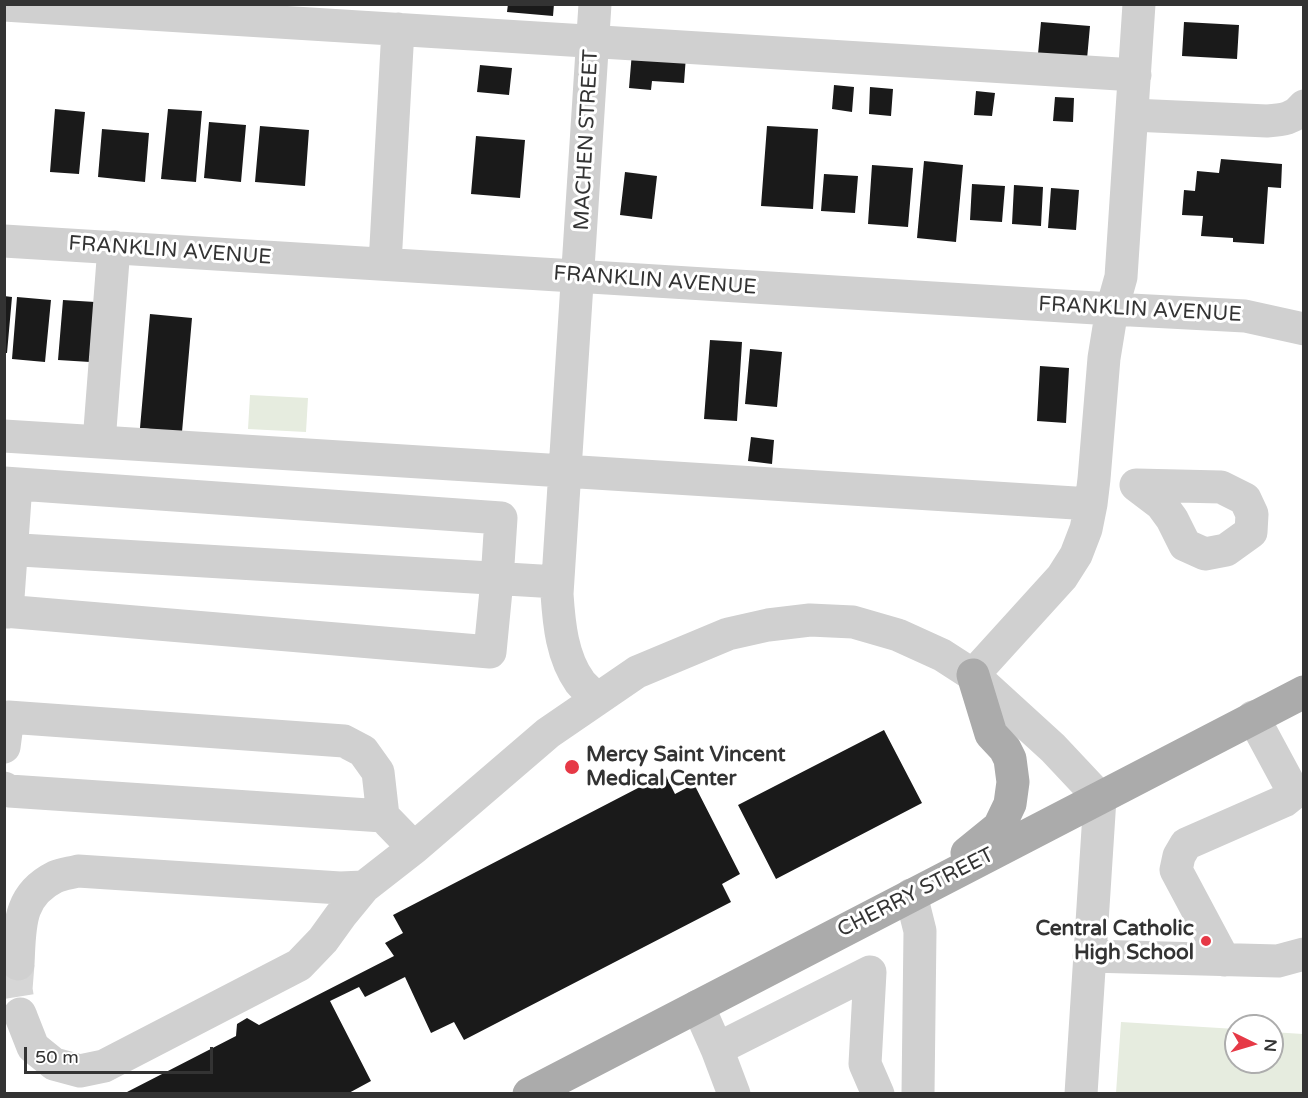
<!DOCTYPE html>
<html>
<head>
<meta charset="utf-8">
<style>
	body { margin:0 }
	#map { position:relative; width:1308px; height:1098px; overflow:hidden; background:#fff; font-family:"Varela Round",sans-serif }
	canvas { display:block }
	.frame { position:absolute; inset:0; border:6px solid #333; pointer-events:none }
	.north { position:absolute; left:1224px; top:1014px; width:60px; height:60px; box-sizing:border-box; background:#fff; border:2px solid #adadad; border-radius:50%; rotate:95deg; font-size:16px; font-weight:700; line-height:24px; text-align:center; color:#333 }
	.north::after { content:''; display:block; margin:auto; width:21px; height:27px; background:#e63946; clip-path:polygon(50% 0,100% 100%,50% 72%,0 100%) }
	.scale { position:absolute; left:24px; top:1047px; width:189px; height:27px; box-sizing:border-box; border:3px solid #333; border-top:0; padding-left:8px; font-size:18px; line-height:21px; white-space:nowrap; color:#333; -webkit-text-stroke:4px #fff; paint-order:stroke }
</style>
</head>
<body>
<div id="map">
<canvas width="1308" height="1098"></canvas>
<div class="frame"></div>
<div class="north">N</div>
<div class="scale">50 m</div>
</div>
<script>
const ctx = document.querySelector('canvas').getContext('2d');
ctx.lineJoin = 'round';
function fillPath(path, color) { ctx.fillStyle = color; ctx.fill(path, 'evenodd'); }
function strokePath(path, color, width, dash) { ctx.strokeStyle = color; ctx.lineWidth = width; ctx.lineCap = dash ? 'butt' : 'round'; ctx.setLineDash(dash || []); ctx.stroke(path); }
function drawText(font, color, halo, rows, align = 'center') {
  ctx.font = font + ' "Varela Round",sans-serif'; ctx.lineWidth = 6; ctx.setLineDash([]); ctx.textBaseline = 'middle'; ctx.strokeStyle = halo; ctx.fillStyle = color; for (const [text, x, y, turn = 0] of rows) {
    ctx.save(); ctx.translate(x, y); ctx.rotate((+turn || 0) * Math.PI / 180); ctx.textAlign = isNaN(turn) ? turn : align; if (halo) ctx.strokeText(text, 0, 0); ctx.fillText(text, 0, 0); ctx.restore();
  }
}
const green = new Path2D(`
	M250 395 308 398 306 432 248 429Z
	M1121 1022 1236 1029V1062H1272V1032L1303 1034V1093H1116Z`);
const building = new Path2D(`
	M508 4H554L553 16 507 12Z
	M1041 22 1090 26 1087 59 1038 54Z
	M1184 22 1239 25 1237 59 1182 56Z
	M632 52 686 56 684 83 652 81 651 90 629 88Z
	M480 65 512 68 509 95 477 92Z
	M834 85 854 87 852 112 832 109Z
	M870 87 893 89 891 116 869 114Z
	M976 91 995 93 992 116 974 115Z
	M1055 97 1074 98 1073 122 1053 121Z
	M55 109 85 112 79 174 50 172Z
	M168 109 202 111 196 182 161 179Z
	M209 122 246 125 241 182 204 178Z
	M260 126 309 130 305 186 255 182Z
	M767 126 818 129 813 209 761 206Z
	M102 129 149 133 145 182 98 177Z
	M476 136 525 140 520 198 471 194Z
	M1221 159 1282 164 1281 188 1268 187 1264 244 1233 242V238L1201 236 1203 216 1182 215 1184 190 1195 191 1197 171 1219 173Z
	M924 161 963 165 956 242 917 238Z
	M872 165 913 168 908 227 868 224Z
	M625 172 657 176 652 219 620 215Z
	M824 174 858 176 855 213 821 211Z
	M972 184 1005 186 1002 222 970 220Z
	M1014 185 1043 187 1041 226 1012 224Z
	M1051 188 1079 190 1076 230 1048 228Z
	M4 296 12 297 7 353H4Z
	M17 297 51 300 45 362 12 359Z
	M63 300 95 302 90 362 58 360Z
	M150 314 192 318 182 432 140 428Z
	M710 340 742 342 737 421 704 419Z
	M750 349 782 352 777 407 745 404Z
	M1040 366 1069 368 1066 423 1037 421Z
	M751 437 774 440 772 464 748 461Z
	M884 730 922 803 776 879 738 805Z
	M665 774 675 794 694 784 740 874 722 884 731 902 464 1040 454 1022 431 1033 405 977 365 997 359 987 330 1001 371 1081 347 1094H128L127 1092 236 1036 237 1024 247 1018 259 1025 394 956 385 943 403 933 393 915Z`);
const minorTunnel = new Path2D(`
	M18 964 16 989 20 1014`);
const minor = new Path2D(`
	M595 4 557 594C559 624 562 657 580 682 585 688 592 694 597 699
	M4 5 1135 75
	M1132 115 1267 121C1281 120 1295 119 1304 106
	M4 241 1112 309 1245 316 1304 329
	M385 264 398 29
	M4 436 1091 504
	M99 442 114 247
	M4 483 501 518 497 580 490 652 4 611
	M1136 485 1221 487 1245 499 1252 514 1251 532 1226 550 1205 554 1185 545 1172 519 1161 504Z
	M4 549 557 582
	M7 612 16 484
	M4 747 8 717 344 741 363 751 378 772 383 816 414 848
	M4 788 9 791 24 792 383 816
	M364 887 414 848 548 733 637 672 728 634 768 625 810 620 853 622 898 635 942 655 973 675
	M911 895 920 931 918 1094
	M1089 956 1278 961 1304 954
	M1224 960 1176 870 1179 856 1186 844 1284 801 1294 793 1253 717
	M18 964C20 928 17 896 55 877 62 874 71 873 78 871L340 888 364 887 341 915 323 940 299 965 104 1066 80 1071 54 1064 33 1047 20 1014
	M698 1006 717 1049
	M734 1094 717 1049 870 972 865 1064 878 1094
	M1081 1094 1100 798 1053 748 973 675 1062 577 1076 555 1086 529 1091 504 1094 479 1104 358 1112 309 1121 277 1139 4`);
const major = new Path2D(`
	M967 853 999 827 1010 804 1013 782 1010 759 1005 749 991 734 973 675
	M529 1094 1304 692`);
const markers = [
	[572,767,8,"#e63946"],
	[1206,941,6,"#e63946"]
];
const streetNames = [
	["MACHEN STREET",587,140,-87],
	["FRANKLIN AVENUE",170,251,4],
	["FRANKLIN AVENUE",655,281,4],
	["FRANKLIN AVENUE",1140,310,3],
	["CHERRY STREET",916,893,-27]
];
const poiNames = [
	["Mercy Saint Vincent",586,755],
	["Medical Center",586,779],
	["Central Catholic",1194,929,"right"],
	["High School",1194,953,"right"]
];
fillPath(green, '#e6ecdf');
fillPath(building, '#1a1a1a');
strokePath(minorTunnel, '#d6d6d6', 33, [33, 16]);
strokePath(minor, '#d0d0d0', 33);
strokePath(major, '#ababab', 33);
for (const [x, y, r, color] of markers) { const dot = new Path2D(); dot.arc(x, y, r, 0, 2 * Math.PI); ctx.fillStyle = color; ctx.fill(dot); strokePath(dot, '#fff', 2); }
drawText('21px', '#333', '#fff', streetNames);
drawText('bold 21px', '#333', '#fff', poiNames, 'left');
</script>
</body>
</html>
